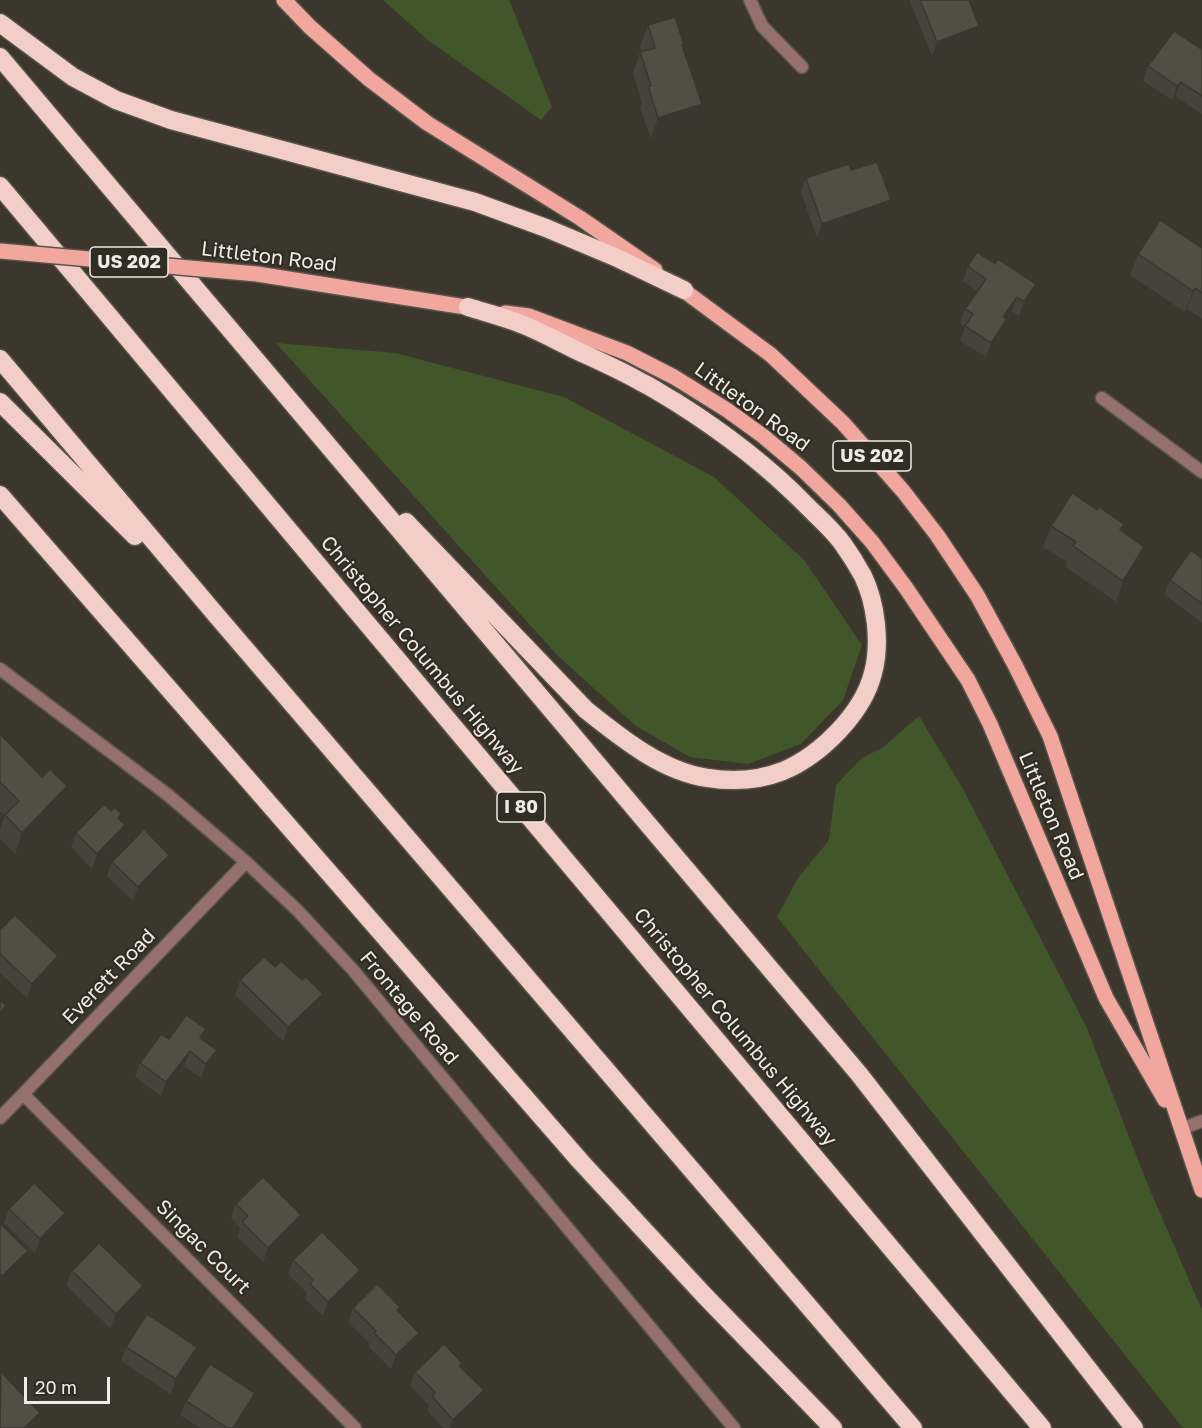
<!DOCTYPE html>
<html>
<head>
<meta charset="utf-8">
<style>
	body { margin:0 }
	#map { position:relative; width:1202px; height:1428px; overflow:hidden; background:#3b372c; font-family:"Golos Text",sans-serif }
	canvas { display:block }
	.scale { position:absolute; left:24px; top:1377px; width:86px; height:27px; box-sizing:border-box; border:3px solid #efece6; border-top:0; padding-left:8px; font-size:18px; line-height:21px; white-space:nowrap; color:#efece6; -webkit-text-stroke:4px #312d23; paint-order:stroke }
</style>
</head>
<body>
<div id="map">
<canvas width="1202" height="1428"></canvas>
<div class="scale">20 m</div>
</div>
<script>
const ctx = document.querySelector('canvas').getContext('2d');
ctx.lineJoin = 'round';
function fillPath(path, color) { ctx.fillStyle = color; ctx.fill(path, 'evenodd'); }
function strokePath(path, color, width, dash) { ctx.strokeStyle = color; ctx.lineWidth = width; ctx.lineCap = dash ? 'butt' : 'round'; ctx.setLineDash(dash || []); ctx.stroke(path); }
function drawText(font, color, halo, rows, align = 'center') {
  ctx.font = font + ' "Golos Text",sans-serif'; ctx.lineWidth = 4.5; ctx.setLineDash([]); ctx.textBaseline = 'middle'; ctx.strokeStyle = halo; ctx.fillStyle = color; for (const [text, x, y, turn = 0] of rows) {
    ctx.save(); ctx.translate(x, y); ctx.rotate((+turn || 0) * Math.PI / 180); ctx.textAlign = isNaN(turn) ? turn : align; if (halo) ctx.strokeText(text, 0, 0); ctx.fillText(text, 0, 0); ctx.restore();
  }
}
const green = new Path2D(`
	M383 0H509L552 107 541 120 429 41Z
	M276 343 395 353 564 397 714 477 804 560 862 645 843 700 801 744 748 764 690 757 636 726 558 656Z
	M919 716 963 789 1086 1026 1147 1183 1202 1310V1428H1183L777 917 798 878 829 840 836 785 862 758 882 748Z`);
const minor = new Path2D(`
	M750 0 762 26 802 67
	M1102 398 1202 472
	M0 669 168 795 246 862 297 910 353 970 734 1428
	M23 1094 355 1428
	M0 1118 246 862
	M1181 1129 1202 1121`);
const primary = new Path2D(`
	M284 0 310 27 369 79 427 123 580 218 655 270
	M257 274 478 309
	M675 284 771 355 843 423 903 491 937 535 977 595 1015 665 1050 736 1202 1190
	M505 313 529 316 627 353 674 377 727 410 763 436 801 468 839 505 872 542 906 588 968 680 990 724 1106 998 1165 1100`);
const motorway = new Path2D(`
	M0 23 73 77 116 100 171 120 475 202 546 228 615 257 684 290
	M0 57 859 1074 1134 1428
	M0 186 1042 1428
	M0 359 217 616 913 1428
	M0 402 135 536
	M0 495 581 1162 704 1295 833 1428
	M406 522 586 710C621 738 663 772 708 778 733 782 760 780 783 771 821 755 863 713 873 673 881 643 876 603 863 576 857 565 850 554 843 544 833 530 819 518 807 506 767 465 722 431 674 401 663 395 652 387 641 382 622 371 602 362 582 353 563 344 545 334 526 326 508 318 487 313 468 307`);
const primaryBridge = new Path2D(`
	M0 251 257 274`);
const wall = new Path2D(`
	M909 0H969L979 26 974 40 932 56Z
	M648 25 684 45 683 48 695 125 651 139 640 107 642 103 633 73 640 52H642L640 46Z
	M1202 48V114L1175 96 1172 100 1143 81 1148 66Z
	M851 170 891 200 886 215 817 238 801 192 806 178Z
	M1202 248V319L1187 309 1185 312 1130 275 1138 254Z
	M968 266 1031 298 1019 316 1012 311 1007 319 1002 334 986 357 960 341 965 327 960 323 965 309 977 291 963 281Z
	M1051 526 1121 531 1144 547 1137 568 1116 602 1066 567 1067 562 1043 547Z
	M1202 559V623L1164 594 1170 580Z
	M0 734 42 777 59 807 15 854 0 839V829L5 815 0 811Z
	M119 819 125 825 120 839 92 869 71 847 76 833Z
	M169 855 164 869 133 901 107 876 112 862Z
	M0 930 58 956 53 970 27 998 0 973Z
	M275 967 302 980 323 994 318 1008 283 1041 235 995 240 980Z
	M169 1039H202L211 1064 201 1078 184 1066 161 1096 135 1077 140 1063Z
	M236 1204 301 1215 296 1230 263 1262 237 1237 240 1228 231 1218Z
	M9 1209 60 1227 35 1253 4 1223Z
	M293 1260 355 1284 323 1316 305 1299 307 1293 288 1274Z
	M72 1271 138 1300 110 1328 66 1285Z
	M353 1308 398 1312 419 1333 414 1347 391 1369 369 1347 370 1344 348 1322Z
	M126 1347 192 1361 171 1394 121 1361Z
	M462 1363 461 1367 484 1390 479 1405 454 1428H443L427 1410 429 1405 410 1386 415 1372Z
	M186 1401 250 1408 237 1428H200L180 1415Z`);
const shadedWall = new Path2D(`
	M979 26 974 40 932 56 937 42Z
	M1181 82 1175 96 1172 100 1177 86Z
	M702 104 695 125 651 139 658 118Z
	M891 200 886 215 817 238 822 224Z
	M1036 284 1031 298 1019 316 1024 302Z
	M1195 288 1187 309 1185 312 1193 291Z
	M1017 297 1012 311 998 332 1003 317Z
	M1007 319 1002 334 986 357 991 343Z
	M1144 547 1137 568 1116 602 1123 581Z
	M67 786 59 807 15 854 22 833Z
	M125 825 120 839 92 869 97 854Z
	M169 855 164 869 133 901 138 887Z
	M58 956 53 970 27 998 32 984Z
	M323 994 318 1008 283 1041 288 1027Z
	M6 1006 1 1021 0 1022V1013Z
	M217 1050 211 1064 201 1078 206 1064Z
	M190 1051 184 1066 161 1096 166 1082Z
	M65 1213 60 1227 35 1253 40 1239Z
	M301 1215 296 1230 263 1262 268 1248Z
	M28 1251 22 1265 0 1287V1280L2 1276Z
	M360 1270 355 1284 323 1316 328 1302Z
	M143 1286 138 1300 110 1328 116 1314Z
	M419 1333 414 1347 391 1369 396 1355Z
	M197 1347 192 1361 171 1394 176 1379Z
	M484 1390 479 1405 454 1428H450L453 1420Z
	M255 1393 250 1408 237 1428H233Z
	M40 1413 35 1427 34 1428H24Z`);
const building = new Path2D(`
	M920 0H969L979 26 937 42Z
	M675 17 684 45H682L702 104 658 118 648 86H651L640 52 655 48 648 25Z
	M1174 31 1201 49 1202 48V96L1181 82 1177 86 1148 66Z
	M877 162 891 200 822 224 806 178 849 164 851 170Z
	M1160 220 1202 248V293L1195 288 1193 291 1138 254Z
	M977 252 995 264 998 259 1036 284 1024 302 1017 297 1003 317 1007 319 991 343 965 326 973 314 965 309 986 279 968 266Z
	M1072 493 1097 510 1099 507 1124 524 1120 530 1144 547 1123 581 1073 546 1076 542 1051 526Z
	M1191 550 1202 559V604L1170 580Z
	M0 734 42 777 50 769 67 786 22 833 5 815 19 801 0 782Z
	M104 804 111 811 115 807 121 814 118 818 125 825 97 854 76 833Z
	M144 829 169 855 138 887 112 862Z
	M15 915 58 956 32 984 0 954V930Z
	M264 957 275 967 281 961 302 980 306 977 323 994 288 1027 240 980Z
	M0 1000 6 1006 0 1013Z
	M186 1015 206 1029 200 1038 217 1050 206 1064 190 1051 166 1082 140 1063 161 1034 169 1039Z
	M263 1177 301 1215 268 1248 242 1222 248 1216 236 1204Z
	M34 1183 65 1213 40 1239 9 1209Z
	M0 1223 28 1251 2 1276 0 1274Z
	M322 1232 360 1270 328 1302 310 1284 313 1280 293 1260Z
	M99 1243 143 1286 116 1314 72 1271Z
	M377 1284 400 1307 397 1310 419 1333 396 1355 374 1333 376 1331 353 1308Z
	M147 1314 197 1347 176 1379 126 1347Z
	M444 1344 462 1363 459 1366 484 1390 453 1420 432 1396 435 1392 415 1372Z
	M210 1364 255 1393 233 1428H227L186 1401Z
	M1 1372 40 1413 24 1428H0Z`);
const shields = [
	[129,262,78],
	[872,456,78],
	[521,807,48]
];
const shieldNames = [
	["US 202",129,262],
	["US 202",872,456],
	["I 80",521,807]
];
const streetNames = [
	["Littleton Road",269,257,7],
	["Littleton Road",752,407,36],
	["Christopher Columbus Highway",422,655,50],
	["Littleton Road",1051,816,67],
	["Everett Road",109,977,-46],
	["Frontage Road",409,1008,50],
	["Christopher Columbus Highway",735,1027,50],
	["Singac Court",203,1247,45]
];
fillPath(green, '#415729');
strokePath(minor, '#58544a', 15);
strokePath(primary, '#58544a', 18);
strokePath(motorway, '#58544a', 21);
strokePath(minor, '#95706c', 12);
strokePath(primary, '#f2a79e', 15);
strokePath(motorway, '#f3cec9', 18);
strokePath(primaryBridge, '#58544a', 18, []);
strokePath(primaryBridge, '#f2a79e', 15);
fillPath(wall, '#47433a');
fillPath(shadedWall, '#3a372f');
fillPath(building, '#534e43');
strokePath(building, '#3a372f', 1.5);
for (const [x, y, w] of shields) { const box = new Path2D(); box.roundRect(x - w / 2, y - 15, w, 30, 4.5); ctx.fillStyle = '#312d23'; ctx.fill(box); strokePath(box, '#efece6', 1.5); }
drawText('bold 18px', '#efece6', null, shieldNames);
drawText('20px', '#efece6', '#312d23', streetNames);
</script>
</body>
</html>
